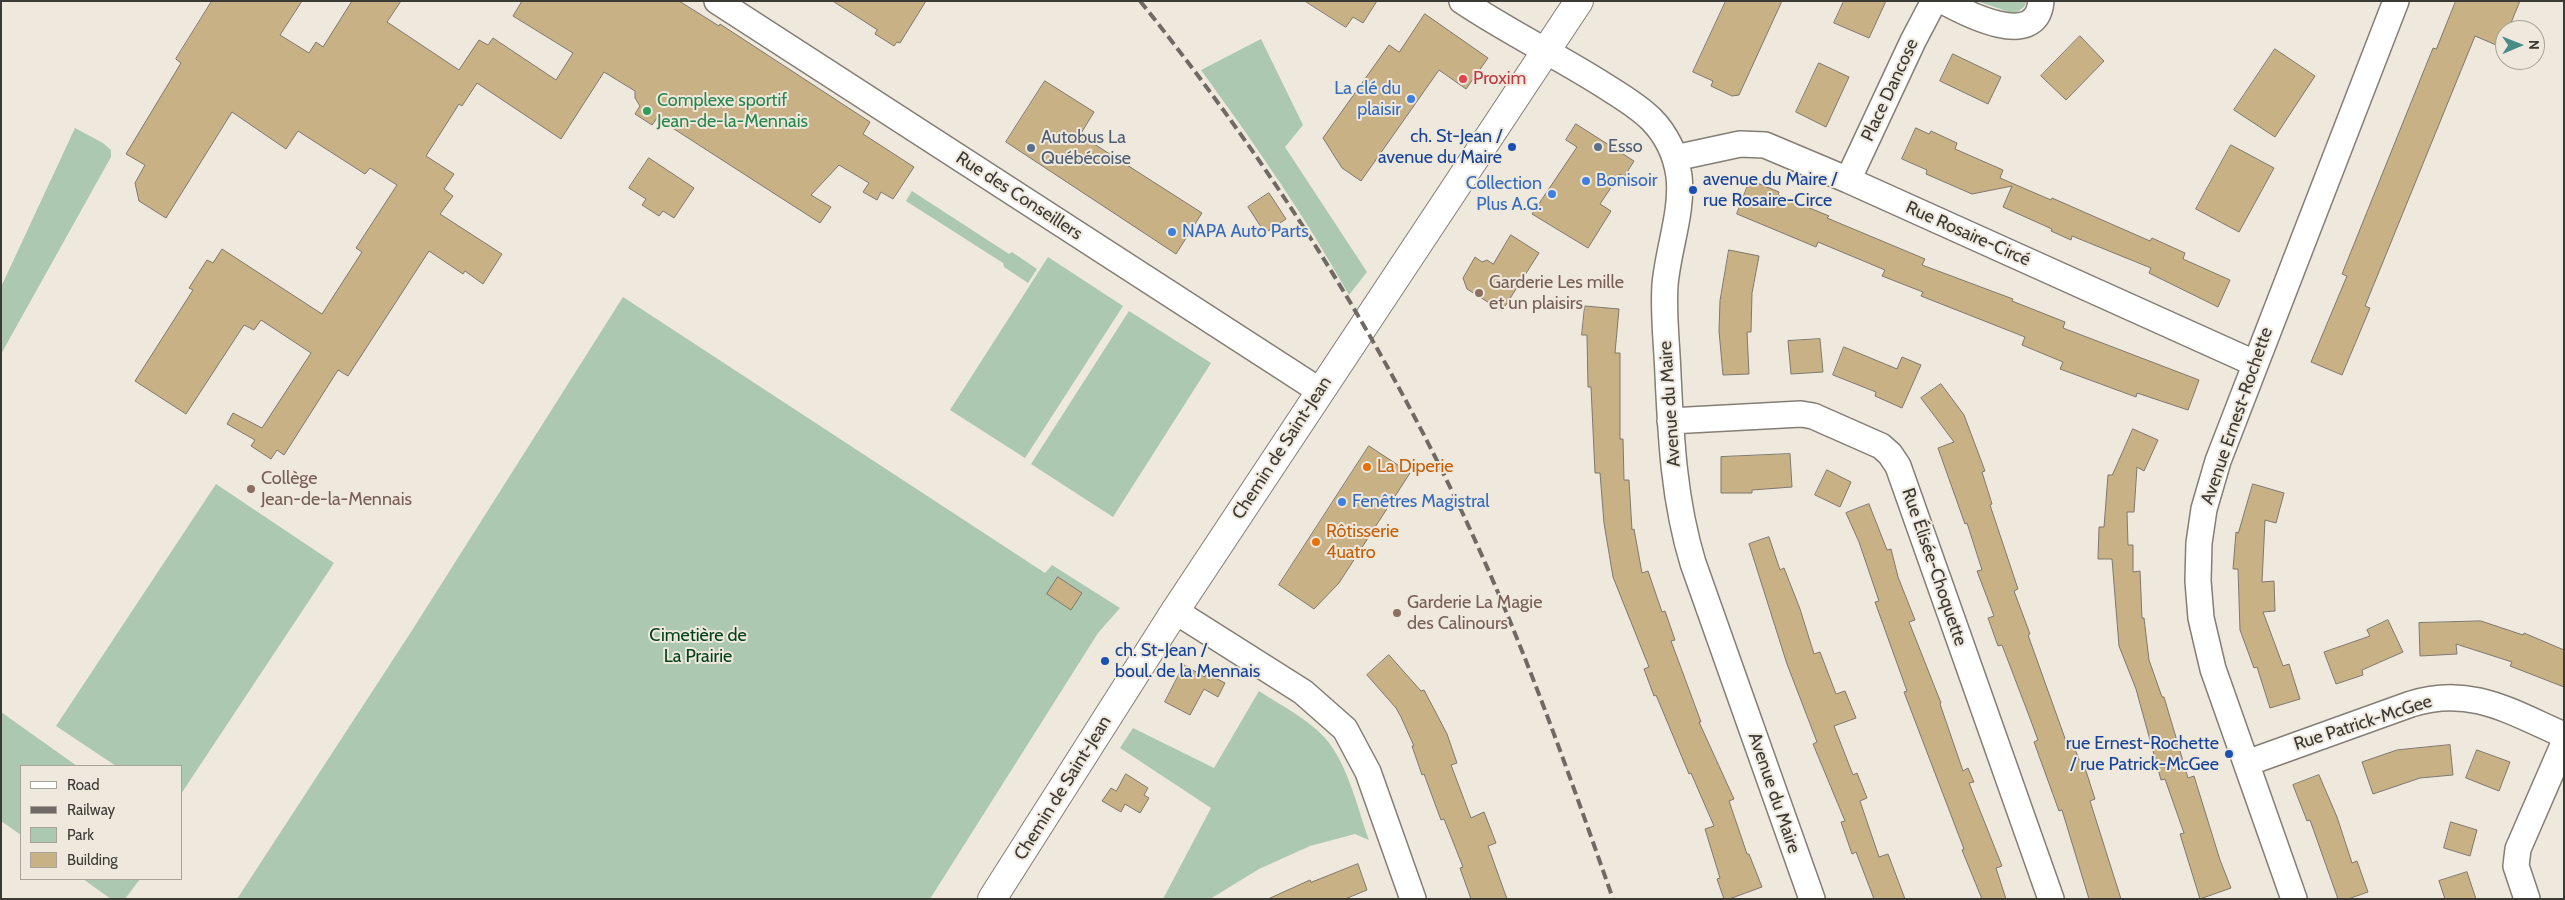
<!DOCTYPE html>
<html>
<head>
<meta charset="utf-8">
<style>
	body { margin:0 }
	#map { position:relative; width:2565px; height:900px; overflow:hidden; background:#efe8dd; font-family:Cabin,sans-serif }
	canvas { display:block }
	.frame { position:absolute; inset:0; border:2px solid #3c3a35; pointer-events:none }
	.legend { position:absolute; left:20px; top:765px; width:162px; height:115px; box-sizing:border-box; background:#efe8dd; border:1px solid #a7a29a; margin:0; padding:6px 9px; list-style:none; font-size:15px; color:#3c3a35 }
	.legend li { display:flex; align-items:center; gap:10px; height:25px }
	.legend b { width:25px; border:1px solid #a7a29a }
	.north { position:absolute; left:2495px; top:20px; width:50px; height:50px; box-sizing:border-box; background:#efe8dd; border:1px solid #a7a29a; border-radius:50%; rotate:89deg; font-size:14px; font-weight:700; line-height:20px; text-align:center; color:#3c3a35 }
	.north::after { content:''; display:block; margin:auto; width:18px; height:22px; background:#478d86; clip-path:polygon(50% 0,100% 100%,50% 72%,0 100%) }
</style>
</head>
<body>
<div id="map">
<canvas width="2565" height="900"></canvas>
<div class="frame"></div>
<ul class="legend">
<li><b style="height:6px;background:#fff"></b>Road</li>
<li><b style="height:6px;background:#6f6b64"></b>Railway</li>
<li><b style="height:14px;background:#acc8b0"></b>Park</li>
<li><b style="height:14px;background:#c9b186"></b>Building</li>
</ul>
<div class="north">N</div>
</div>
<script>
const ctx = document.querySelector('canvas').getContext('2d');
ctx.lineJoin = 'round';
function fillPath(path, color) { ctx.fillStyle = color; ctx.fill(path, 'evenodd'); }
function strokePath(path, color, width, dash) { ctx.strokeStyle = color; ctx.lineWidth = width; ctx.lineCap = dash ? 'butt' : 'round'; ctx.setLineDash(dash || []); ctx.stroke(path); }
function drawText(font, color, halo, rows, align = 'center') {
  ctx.font = font + ' Cabin,sans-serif'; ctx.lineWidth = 4; ctx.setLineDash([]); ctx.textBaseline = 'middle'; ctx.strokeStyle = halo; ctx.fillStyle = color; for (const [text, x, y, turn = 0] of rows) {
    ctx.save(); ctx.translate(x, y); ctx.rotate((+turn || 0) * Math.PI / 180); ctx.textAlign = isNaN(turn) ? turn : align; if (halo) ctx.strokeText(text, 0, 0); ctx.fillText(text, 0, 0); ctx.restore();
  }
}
const green = new Path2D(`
	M1977 1H2027L2024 7 2015 14Z
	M1261 39 1303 125 1285 147 1367 272 1349 295C1305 216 1254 143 1201 70Z
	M75 128 103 143 111 150V157L1 354V287Z
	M912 191 1009 254 1012 252 1037 269 1028 283 1004 267 1003 263 906 201Z
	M1048 257 1123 306 1025 458 950 410Z
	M623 297 1045 573 1052 565 1120 608 1098 633 930 899H237L411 632Z
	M1129 311 1211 363 1113 517 1031 464Z
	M216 484 334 563 181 794V766H116L56 726Z
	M1259 691C1280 705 1307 718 1325 738 1348 764 1357 807 1369 840L1355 834 1310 846 1259 869 1210 899H1163L1211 808 1120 748 1133 728 1214 768Z
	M1 712 77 766H21V835L1 821Z
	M83 879H140L125 899H111Z`);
const building = new Path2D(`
	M212 1H302L280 35 309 53 316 42 323 47 352 1H401L387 22 459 70 479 40 488 45 493 38 556 80 573 53 513 16 522 1H679L719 26 720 24 870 122 863 134 914 167 893 199 881 192 877 200 863 192 869 183 839 165 811 195 831 207 820 223 657 118 652 125 635 114 640 106 635 98V91L604 72 561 139 477 83 462 106 459 104 426 156 454 174 444 189 453 196 440 214 502 254 483 284 465 271 463 274 429 251 348 376 338 370 284 455 277 450 271 459 251 446 255 440 227 424 233 413 262 428 311 353 261 320 254 330 244 325 186 414 135 381 193 290 189 288 207 260 213 263 222 249 322 314 362 252 356 248 397 185 370 168 365 174 298 131 286 149 232 112 166 218 139 201 135 183 145 165 126 154 181 63 176 59Z
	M833 1H926L900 43 897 42 894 46 875 34 877 30Z
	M1305 1H1377L1363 23 1353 17 1346 27Z
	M1726 1H1782L1739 95 1732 96 1711 86 1713 81 1693 72Z
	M1844 1H1886L1869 38 1834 23Z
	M2456 1H2520L2508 30H2505L2501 47 2475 36 2365 306 2370 308 2342 375 2311 362 2347 276 2342 274 2433 48 2436 49Z
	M1425 14 1488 58 1466 89 1439 70 1361 181 1342 168 1323 138 1389 45 1399 52Z
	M2080 36 2104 61 2066 100 2041 76Z
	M2275 49 2315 76 2275 137 2234 110Z
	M1953 54 2001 77 1988 104 1940 81Z
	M1819 63 1849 77 1826 127 1796 112Z
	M1045 81 1094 112 1080 135 1202 213 1176 254 1006 142Z
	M1576 124 1634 161 1624 177 1620 174 1600 204 1611 211 1588 248 1532 214 1577 147 1566 140Z
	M1916 128 1929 134 1931 131 1957 143 1955 149 2003 170 2000 178 2051 200 2052 198 2150 241 2152 238 2185 253 2183 259 2230 280 2218 307 2149 273 2151 268 2072 236 2071 240 2051 231 2052 229 2003 207 2012 186 1972 194 1926 174 1927 170 1902 159Z
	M2231 145 2274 168 2239 232 2196 209Z
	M649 158 694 188 674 218 663 211 659 216 642 205 646 199 629 188Z
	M1750 180 1779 192 1778 195 1829 216 1827 218 1925 259 1922 265 2013 299 2012 301 2065 322 2063 328 2199 380 2188 410 2137 393 2136 397 2060 369 2063 362 2022 345 2025 337 1921 296 1923 292 1882 276 1885 270 1818 242 1816 247 1737 214Z
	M1269 193 1286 219 1265 233 1248 207Z
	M1511 235 1539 253 1502 311 1467 289 1463 278 1475 257 1482 262 1487 260 1493 264Z
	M1729 250 1759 256 1752 293 1751 332H1747L1749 374 1723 375 1719 331 1720 301Z
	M1585 306 1619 309 1615 353H1620V439H1623L1624 480H1629L1632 530 1634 529 1642 573 1648 571 1662 612 1665 611 1675 640 1671 641 1701 722H1699L1734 799 1729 801 1747 854H1749L1762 887 1729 899H1724L1717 879 1720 878 1705 829 1714 826 1691 773 1689 774 1656 695 1654 696 1644 669 1649 667 1613 577 1604 523 1600 473H1595L1591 387H1588L1587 335H1582Z
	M1820 339 1823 372 1791 374 1788 341Z
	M1844 347 1897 369 1902 357 1921 365 1902 408 1875 396 1876 392 1833 375Z
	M1941 384 1964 415 1985 471 1982 472 1992 504 1990 505 2018 589 2014 591 2030 634 2028 635 2067 744 2072 742 2083 769 2085 768 2095 799 2090 801 2121 899H2089L2062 810 2059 811 2034 742 2038 740 2028 713 2002 645 1998 646 1988 618 1994 616 1977 571 1982 570 1967 523 1965 524 1938 448 1954 442 1921 398Z
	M2133 429 2158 440 2144 471 2137 467 2134 512H2127L2128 545H2133V572L2140 571 2142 618H2144L2149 660 2162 697H2164L2188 778 2194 776 2220 860 2231 888 2200 899 2180 834 2184 833 2165 779 2161 780 2136 689 2119 646 2112 559H2098L2099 527H2104L2108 475H2112Z
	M1369 446 1410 473 1339 583 1314 609 1279 585Z
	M1790 454 1792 487 1752 490V493H1721V457Z
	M1827 470 1851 482 1840 507 1815 495Z
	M2253 484 2284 493 2276 523 2265 520 2262 582 2274 581 2275 611 2263 612 2283 666 2289 664 2300 699 2270 708 2257 667 2254 668 2240 630 2238 569H2233L2236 532 2238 533Z
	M1869 504 1887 550 1891 549 1898 577 1915 620 1909 622 1941 703 1940 704 1963 771 1968 768 1974 782 1969 783 2002 866 1996 868 2006 899H1982L1962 850 1964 849 1904 692 1907 691 1875 602 1879 601 1859 542 1846 513Z
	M1769 537 1780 570 1784 568 1800 609 1814 654 1820 652 1836 694 1845 691 1856 718 1834 726 1853 775 1857 773 1867 798 1860 801 1879 857 1888 854 1905 899H1874L1856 852 1852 854 1841 822 1845 821 1813 744 1817 742 1787 664 1749 544Z
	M1058 577 1082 593 1071 610 1047 594Z
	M2388 620 2403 652 2362 670 2363 675 2336 684 2324 652 2370 636 2367 630Z
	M2481 621 2523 635 2524 633 2564 650V687L2510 666 2512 662 2456 644 2457 654 2420 656 2419 623Z
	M1389 655 1421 691 1424 690 1447 734 1457 763 1451 765 1471 818 1484 812 1496 843 1488 846 1507 899H1471L1460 868 1463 867 1444 819 1441 820 1424 774 1422 775 1412 746H1414L1401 717 1396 708 1367 675Z
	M1184 665 1205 677 1206 673 1225 683 1218 697 1204 689 1190 715 1165 702Z
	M2450 745 2453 775 2420 778 2373 794 2362 762 2397 750Z
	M2477 750 2510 762 2499 791 2466 778Z
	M1126 774 1148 788 1144 795 1149 798 1140 813 1125 804 1121 812 1102 801 1111 788 1116 791Z
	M2319 775 2337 817 2352 863 2357 861 2368 892 2348 899H2338L2310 820 2307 821 2293 785Z
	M2451 822 2477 830 2470 856 2444 848Z
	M1358 864 1367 890 1345 899H1268L1310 880 1311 882Z
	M2467 872 2476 899H2445L2439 881Z`);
const minor = new Path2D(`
	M717 1 1320 391
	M1462 1C1508 32 1558 56 1605 86 1621 96 1638 106 1651 119 1666 134 1676 155 1679 176 1683 212 1668 249 1665 285 1663 315 1667 345 1668 375 1671 439 1674 501 1693 563L1812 899
	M1943 1C1965 13 2037 51 2041 1
	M1675 158 1740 144 1765 145 1848 180 2254 363
	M1848 180 1913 41 1934 1
	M1670 421 1801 414 1813 416 1881 446 1890 454 1898 466 2051 899
	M1175 611 1303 692 1345 729 1368 772 1413 899
	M2247 763 2411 704C2470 685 2511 712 2564 735
	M2294 899 2213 669 2201 618 2198 581 2199 543 2204 509 2218 461 2396 1
	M2527 899 2516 866 2518 849 2564 743`);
const major = new Path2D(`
	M992 899 1175 611 1579 1`);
const rail = new Path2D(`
	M1140 1C1267 159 1375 328 1462 512 1521 637 1567 768 1613 899`);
const markers = [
	[1463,79,5,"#e0444e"],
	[1411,99,5,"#3f7fe0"],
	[647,111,5,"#2e9e5b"],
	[1512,147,5,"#1a4fb4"],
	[1598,147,5,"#5c6f8a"],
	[1031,148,5,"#5c6f8a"],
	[1586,181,5,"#3f7fe0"],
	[1693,190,5,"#1a4fb4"],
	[1552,194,5,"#3f7fe0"],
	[1172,232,5,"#3f7fe0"],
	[1479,293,5,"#8d6e63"],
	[1367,467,5,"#e8710a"],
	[251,489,5,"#8d6e63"],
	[1342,502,5,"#3f7fe0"],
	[1316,542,5,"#e8710a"],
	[1397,613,5,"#8d6e63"],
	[1105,661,5,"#1a4fb4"],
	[2229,754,5,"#1a4fb4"]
];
const healthNames = [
	["Proxim",1473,79]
];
const shopNames = [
	["La clé du",1401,89,"right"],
	["plaisir",1401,110,"right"],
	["Bonisoir",1596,181],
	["Collection",1542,184,"right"],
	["Plus A.G.",1542,205,"right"],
	["NAPA Auto Parts",1182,232],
	["Fenêtres Magistral",1352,502]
];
const streetNames = [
	["Place Dancose",1890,90,-65],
	["Rue des Conseillers",1019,196,33],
	["Rue Rosaire-Circé",1968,234,24],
	["Avenue du Maire",1670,404,-94],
	["Avenue Ernest-Rochette",2237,416,-71],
	["Chemin de Saint-Jean",1282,448,-57],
	["Rue Élisée-Choquette",1934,567,71],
	["Rue Patrick-McGee",2363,723,-18],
	["Chemin de Saint-Jean",1063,788,-58],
	["Avenue du Maire",1774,793,71]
];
const leisureNames = [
	["Complexe sportif",657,101],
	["Jean-de-la-Mennais",657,122]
];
const transitNames = [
	["ch. St-Jean /",1502,137],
	["avenue du Maire",1502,158],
	["avenue du Maire /",1703,180,"left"],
	["rue Rosaire-Circe",1703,201,"left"],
	["ch. St-Jean /",1115,651,"left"],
	["boul. de la Mennais",1115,672,"left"],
	["rue Ernest-Rochette",2219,744],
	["/ rue Patrick-McGee",2219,765]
];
const serviceNames = [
	["Autobus La",1041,138],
	["Québécoise",1041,159],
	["Esso",1608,147]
];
const educationNames = [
	["Garderie Les mille",1489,283],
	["et un plaisirs",1489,304],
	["Collège",261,479],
	["Jean-de-la-Mennais",261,500],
	["Garderie La Magie",1407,603],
	["des Calinours",1407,624]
];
const foodNames = [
	["La Diperie",1377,467],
	["Rôtisserie",1326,532],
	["4uatro",1326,553]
];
const parkNames = [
	["Cimetière de",698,636],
	["La Prairie",698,657]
];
fillPath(green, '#acc8b0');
fillPath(building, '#c9b186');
strokePath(building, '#7e786e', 1);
strokePath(minor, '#847e74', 28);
strokePath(major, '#847e74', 30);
strokePath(minor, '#fff', 25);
strokePath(major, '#fff', 28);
strokePath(rail, '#6f6b64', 4, [10, 5]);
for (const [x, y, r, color] of markers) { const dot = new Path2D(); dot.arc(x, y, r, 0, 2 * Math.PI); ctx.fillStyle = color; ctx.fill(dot); strokePath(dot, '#efe8dd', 2); }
drawText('18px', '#be3a42', '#efe8dd', healthNames, 'left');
drawText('18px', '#366cbe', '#efe8dd', shopNames, 'left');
drawText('18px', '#3c3a35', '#efe8dd', streetNames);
drawText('18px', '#27864d', '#efe8dd', leisureNames, 'left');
drawText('18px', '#164399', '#efe8dd', transitNames, 'right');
drawText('18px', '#4e5e75', '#efe8dd', serviceNames, 'left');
drawText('18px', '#785e54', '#efe8dd', educationNames, 'left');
drawText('18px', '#c56008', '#efe8dd', foodNames, 'left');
drawText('18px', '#004117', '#efe8dd', parkNames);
</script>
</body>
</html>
